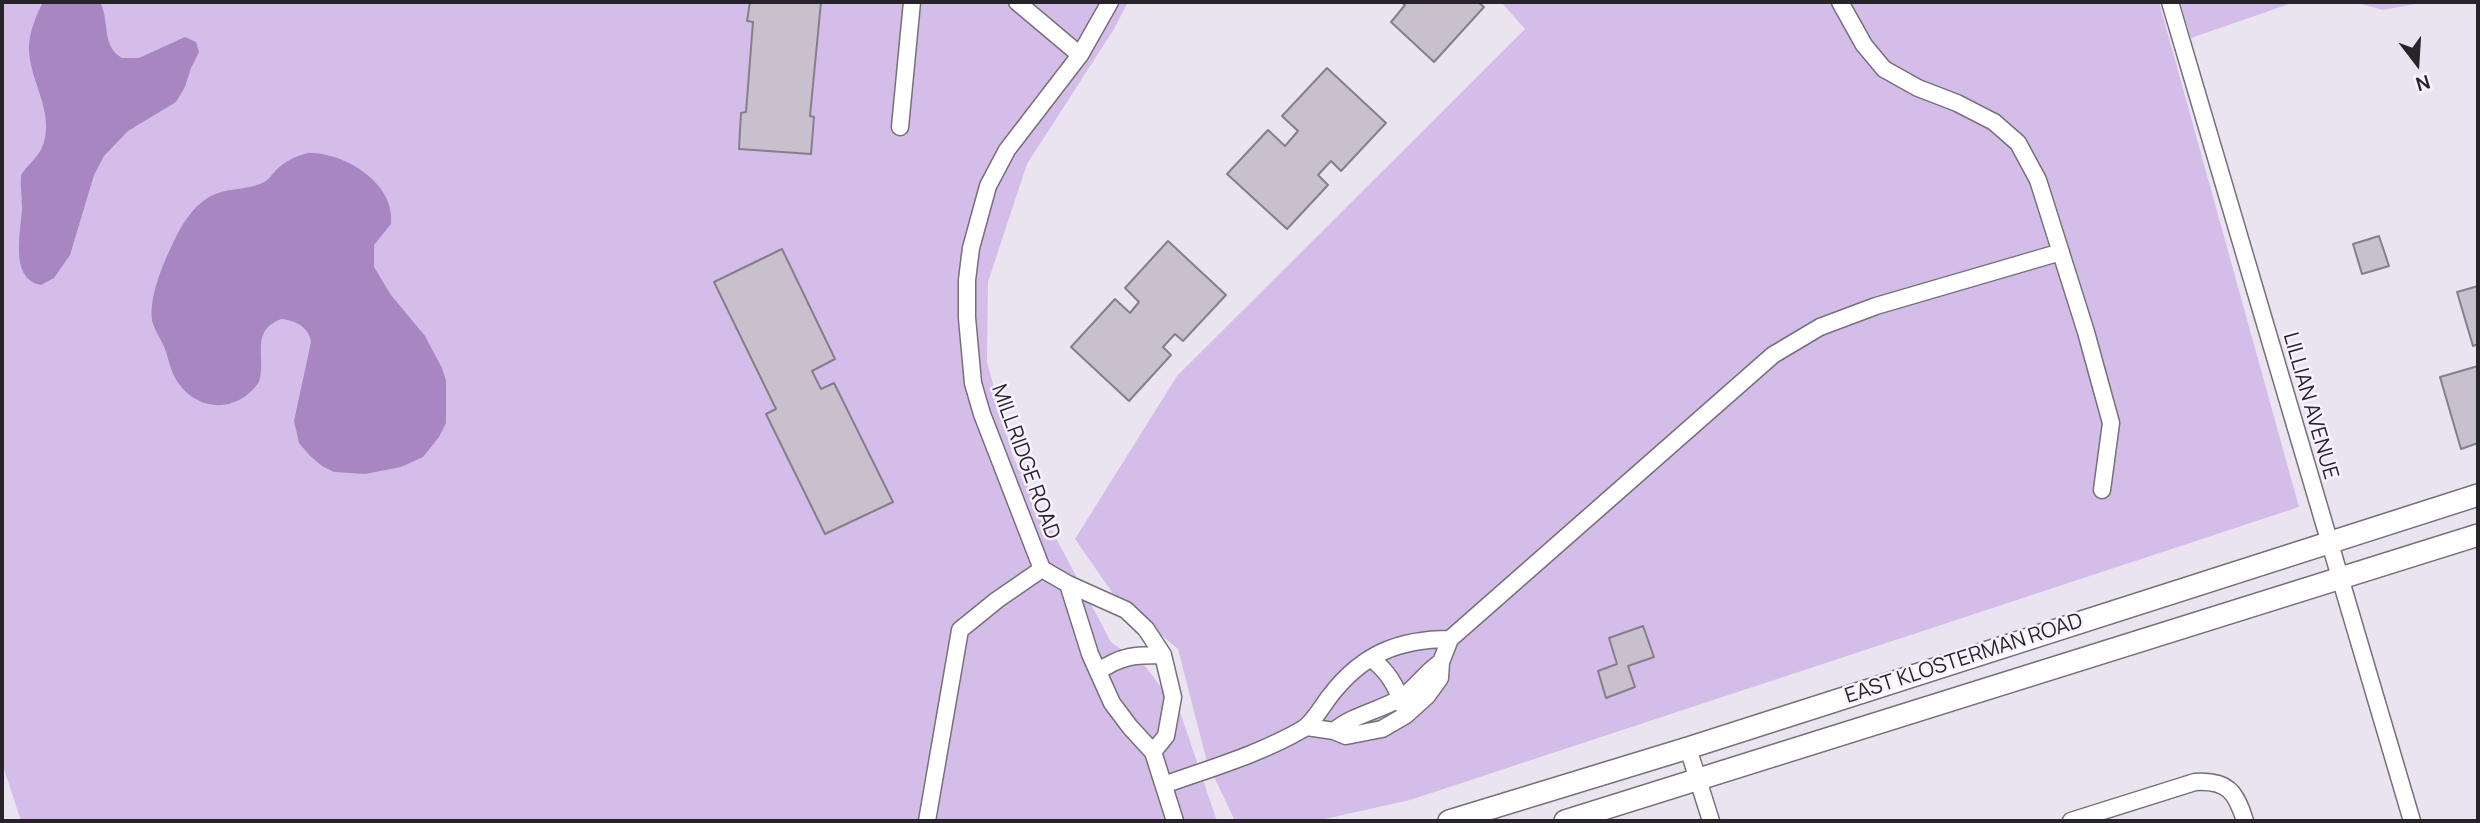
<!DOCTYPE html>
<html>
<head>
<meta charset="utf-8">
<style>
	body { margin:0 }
	#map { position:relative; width:2480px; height:823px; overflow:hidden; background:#eae4f0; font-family:Manrope,sans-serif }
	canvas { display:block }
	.frame { position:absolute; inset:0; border:4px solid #272429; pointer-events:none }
	.north { position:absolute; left:2382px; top:28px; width:70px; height:70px; -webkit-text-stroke:5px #f8f1fe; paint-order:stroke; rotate:163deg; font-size:19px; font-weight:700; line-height:28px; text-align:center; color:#272429 }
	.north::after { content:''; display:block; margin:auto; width:24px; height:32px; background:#272429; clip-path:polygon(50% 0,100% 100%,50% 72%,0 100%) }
</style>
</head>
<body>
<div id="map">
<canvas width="2480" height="823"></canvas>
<div class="frame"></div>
<div class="north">N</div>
</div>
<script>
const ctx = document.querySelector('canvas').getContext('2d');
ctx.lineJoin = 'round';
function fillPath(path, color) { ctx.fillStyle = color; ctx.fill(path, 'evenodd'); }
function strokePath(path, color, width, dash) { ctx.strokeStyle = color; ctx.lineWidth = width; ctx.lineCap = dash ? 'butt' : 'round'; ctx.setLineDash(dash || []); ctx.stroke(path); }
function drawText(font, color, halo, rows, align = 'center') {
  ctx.font = font + ' Manrope,sans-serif'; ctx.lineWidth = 5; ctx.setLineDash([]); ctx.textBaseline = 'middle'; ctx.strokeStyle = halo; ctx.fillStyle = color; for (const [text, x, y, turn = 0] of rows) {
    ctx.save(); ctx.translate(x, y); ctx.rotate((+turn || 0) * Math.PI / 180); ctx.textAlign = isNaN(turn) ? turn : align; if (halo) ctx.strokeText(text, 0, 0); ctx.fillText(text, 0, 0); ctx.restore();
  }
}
const green = new Path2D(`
	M2 2H1128L1114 29 1027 164 988 282 987 362 1013 457 1111 642 1145 666 1180 712 1217 821H21L2 763Z
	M1501 2H2159L2299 507 1410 800 1316 821H1235L1207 762 1178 649 1116 598 1075 539 1177 376 1525 29Z
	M2180 2H2295L2191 38Z
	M2354 2H2426L2383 10Z`);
const water = new Path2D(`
	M43 2H100C110 21 101 46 122 58H139L185 37 196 42 199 52 191 68 185 87 176 102 128 131 104 156 94 175 70 255 54 278 41 285C9 279 21 232 22 208 22 197 20 186 21 175 28 164 39 157 43 145 55 111 29 81 29 48 29 32 36 16 43 2Z
	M308 153C345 152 396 184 391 224L374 245V267L391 295 425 336 442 368 446 381V423L439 437 423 457 401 467 365 474 334 472 322 466 310 456 299 443 294 421 311 342C309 327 295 320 281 319 249 332 267 355 259 382 239 412 200 413 179 384 171 374 169 360 165 349 161 339 154 330 152 320 149 296 163 264 173 243 181 226 192 207 209 197 225 188 244 190 260 184 268 181 271 176 276 170 285 161 296 156 308 153Z`);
const building = new Path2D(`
	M750 2H821L810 116 814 117 811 154 739 149 741 113 746 112 753 22 747 21Z
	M1401 2H1478L1484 7 1434 62 1391 22 1405 5Z
	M1327 68 1386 123 1341 171 1331 161 1318 175 1328 185 1287 229 1227 174 1268 130 1285 146 1298 131 1282 116Z
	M2379 236 2389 266 2362 274 2353 244Z
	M1168 241 1226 295 1183 341 1175 334 1163 347 1171 355 1129 401 1071 347 1115 299 1130 313 1139 302 1125 288Z
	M782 249 835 359 812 371 821 389 834 383 893 502 825 534 766 414 776 409 714 282Z
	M2478 286V344L2473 346 2457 292Z
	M2478 366V443L2461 449 2440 377Z
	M1643 626 1654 657 1628 666 1635 687 1606 698 1598 671 1617 664 1609 638Z`);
const minor = new Path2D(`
	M1017 2 1080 55
	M1110 2 1080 55 1007 150 988 186 971 248 967 280V318L973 383 982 414 1042 569 1068 584 1126 610 1146 629 1163 655 1173 697 1166 736 1153 752
	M1840 2 1864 45 1884 69 1918 88 1957 103 1994 122 2018 143 2038 180 2086 332 2111 423 2102 490
	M2170 2 2412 821
	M900 127 912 2
	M1068 584 1090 654 1112 703 1130 727 1153 752 1175 821
	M1371 658C1388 672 1396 685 1403 706
	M1098 672C1121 655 1136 655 1163 655
	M1307 727 1334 731 1346 736 1382 729 1406 715 1427 696 1440 678 1441 662 1450 639 1773 355 1820 327 1876 306 2061 252
	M1334 731C1353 715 1378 711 1399 699 1416 689 1425 672 1441 662
	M1688 748 1711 821
	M1164 785C1211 768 1260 754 1303 729 1314 722 1322 706 1330 696 1362 654 1399 639 1450 639
	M927 821 960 630 997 600 1042 569
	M2071 821 2195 782C2228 780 2236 792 2245 821`);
const secondary = new Path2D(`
	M1449 821 1688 748 2478 495
	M1565 821 2478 535`);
const streetNames = [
	["LILLIAN AVENUE",2310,406,74],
	["MILLRIDGE ROAD",1025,462,70],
	["EAST KLOSTERMAN ROAD",1964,659,-18]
];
fillPath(green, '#d5bdea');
fillPath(water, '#a886c2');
fillPath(building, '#c8c1cd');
strokePath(building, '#857f8a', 2);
strokePath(minor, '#76707b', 19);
strokePath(secondary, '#76707b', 24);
strokePath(minor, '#fff', 16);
strokePath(secondary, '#fff', 21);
drawText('21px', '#272429', '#f8f1fe', streetNames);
</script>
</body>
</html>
